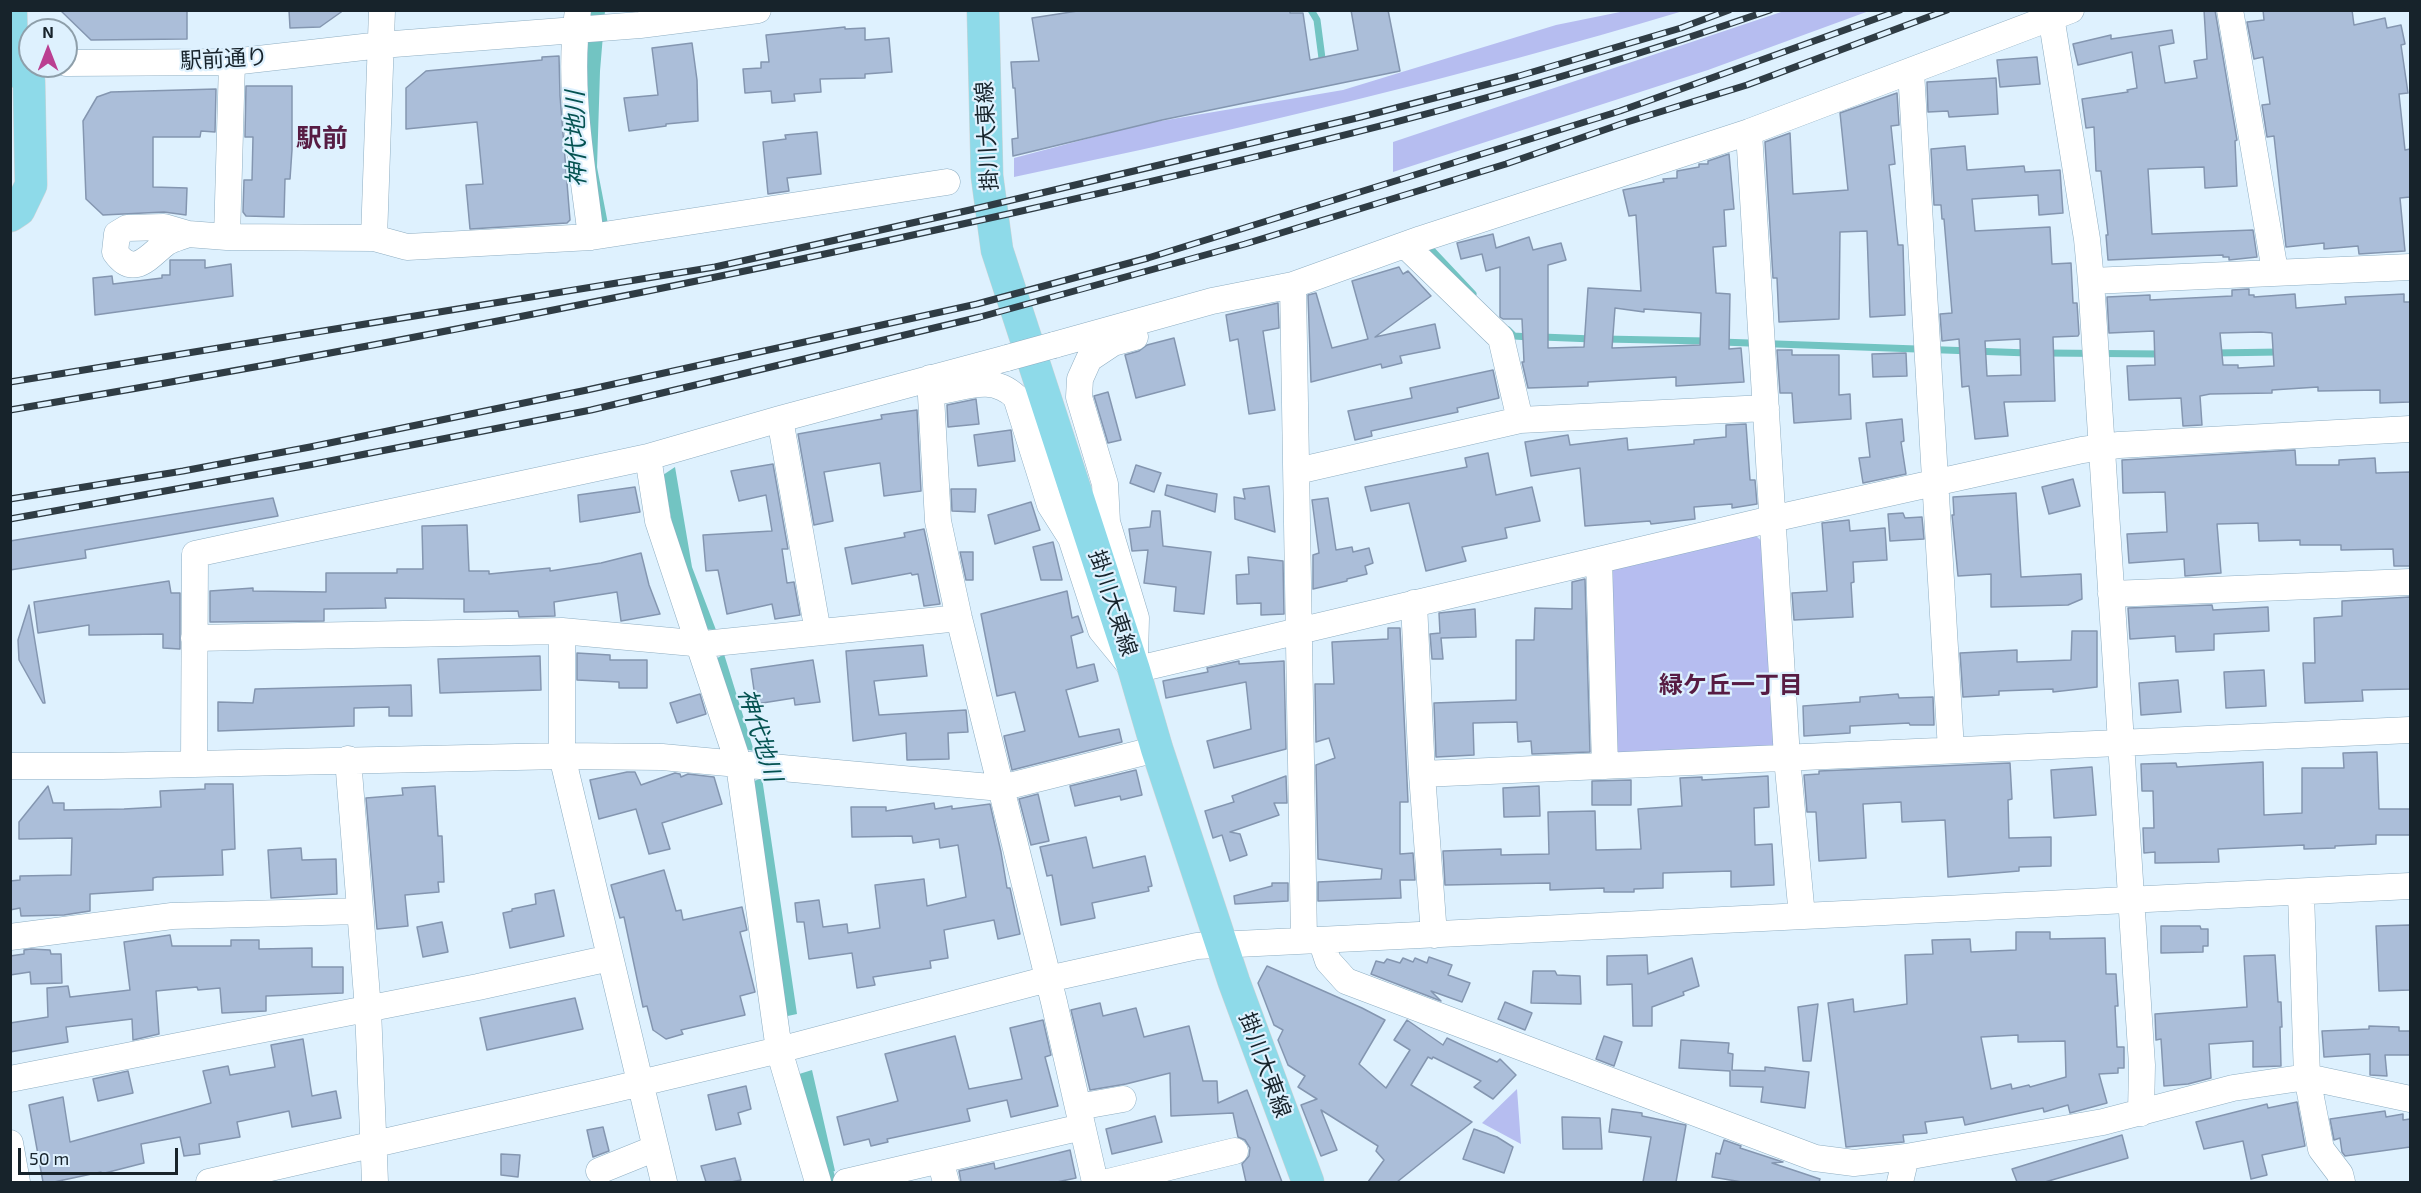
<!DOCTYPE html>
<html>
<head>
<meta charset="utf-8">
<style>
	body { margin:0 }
	#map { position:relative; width:2421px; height:1193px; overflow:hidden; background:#def1fe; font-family:"Exo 2",sans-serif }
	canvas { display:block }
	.frame { position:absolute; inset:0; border:12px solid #17232b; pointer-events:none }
	.north { position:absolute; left:18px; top:18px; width:60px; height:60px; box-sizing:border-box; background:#def1fe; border:2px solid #8e9faa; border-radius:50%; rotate:0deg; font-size:16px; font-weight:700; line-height:24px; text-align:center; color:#17232b }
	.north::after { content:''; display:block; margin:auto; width:21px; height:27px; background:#ba3f91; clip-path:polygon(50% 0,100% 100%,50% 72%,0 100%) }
	.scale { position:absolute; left:18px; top:1148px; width:160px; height:27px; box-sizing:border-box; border:3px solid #17232b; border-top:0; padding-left:8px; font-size:18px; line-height:21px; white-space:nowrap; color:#17232b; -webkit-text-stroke:4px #def1fe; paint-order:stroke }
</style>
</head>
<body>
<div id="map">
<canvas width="2421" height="1193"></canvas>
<div class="frame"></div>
<div class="north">N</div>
<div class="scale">50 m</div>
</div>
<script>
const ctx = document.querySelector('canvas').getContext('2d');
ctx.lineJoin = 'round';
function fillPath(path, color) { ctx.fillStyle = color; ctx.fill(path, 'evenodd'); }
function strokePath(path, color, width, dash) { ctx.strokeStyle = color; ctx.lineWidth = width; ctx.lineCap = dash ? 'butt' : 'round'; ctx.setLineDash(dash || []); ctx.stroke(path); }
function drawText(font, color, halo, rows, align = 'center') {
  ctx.font = font + ' "Exo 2","Noto Sans JP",sans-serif'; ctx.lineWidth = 4.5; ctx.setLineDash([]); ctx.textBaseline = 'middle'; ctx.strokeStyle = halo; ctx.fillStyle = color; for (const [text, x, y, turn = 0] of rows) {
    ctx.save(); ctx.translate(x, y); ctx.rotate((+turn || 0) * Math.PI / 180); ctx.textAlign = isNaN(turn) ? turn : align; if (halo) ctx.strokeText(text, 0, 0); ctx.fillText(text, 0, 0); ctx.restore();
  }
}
const green = new Path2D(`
	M1625 11H1683C1463 77 1238 130 1014 177V158L1143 124 1343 90 1556 25Z
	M1784 11H1869L1708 70 1393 172V142Z
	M1756 536 1765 544 1775 743 1768 749 1621 757 1614 744 1607 578 1612 570Z
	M1517 1089 1521 1144 1482 1123Z`);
const water = new Path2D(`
	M591 11H605L600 71 597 167 608 224 596 226 585 70Z
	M675 467 692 567 716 630 700 629 681 570 663 475Z
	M724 654 754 751 739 748 711 662Z
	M762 778 797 1014 783 1017 749 783Z
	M812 1070 835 1171 824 1174 796 1075Z`);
const stream = new Path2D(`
	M1311 10 1317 20 1323 66
	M1425 243 1473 294
	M1508 330 1514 336 1530 337
	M1542 337 1593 339
	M1604 339 1707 341
	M1721 342 2028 353
	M2045 353 2163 354
	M2213 353 2280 352
	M828 1165 833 1182`);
const building = new Path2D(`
	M60 10H187V39L91 40Z
	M289 10H344L320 27 290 28Z
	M1084 10H1290V13H1303L1310 60 1358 50 1351 10H1388L1400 71 1162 120 1013 156 1012 139 1018 138 1015 88H1013L1011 62 1039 61 1032 18Z
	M2204 10H2215L2237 140 2235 141 2237 186 2205 188 2204 167 2148 169 2152 234 2253 230 2257 257 2229 260V257H2223V255L2108 260 2106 235H2108L2101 171H2096L2094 127 2086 128 2082 99 2128 92 2127 90 2137 88 2132 52 2078 65 2073 44 2111 35V39L2172 30 2174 43 2159 46 2165 83 2197 78 2194 61 2207 59Z
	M2263 10H2352L2354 25 2385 18 2387 28 2401 25 2405 44 2401 45 2408 93 2399 94 2405 150 2410 149V197L2400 198 2405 251 2359 254 2358 246 2324 249V243L2286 247 2274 136 2267 137 2262 105 2270 104 2263 57 2254 59 2247 22 2264 20Z
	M845 27V29L865 28V40L889 38 892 72 865 74V78L820 79 821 92 794 94 795 101 772 103 771 91 745 93 743 69 761 68V62H769L766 35Z
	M692 43 697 80 698 121 666 124V126L629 131 624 98 658 95 652 48Z
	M559 56 560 96 570 220 567 223 470 229 466 185 483 184 477 122 406 129V88L426 71 542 60V57Z
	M2037 57 2040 84 2000 87 1997 60Z
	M1996 78 1998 114 1949 117 1948 111 1928 112 1927 82Z
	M246 86H292V150L290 179H285L284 217 246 216 243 212 244 180H252L253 137H245Z
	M216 89 215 132 201 131 200 137H153V187L187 188 186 215 164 212 103 215 86 199 83 121 97 97 111 92Z
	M1897 93 1899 125 1891 126 1895 164 1889 165 1898 245H1903L1905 315 1870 317 1867 231 1840 232 1839 319 1779 322 1777 278H1773L1765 142 1790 133 1793 194 1848 190 1840 113Z
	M817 132 821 174 787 178 789 191 768 194 763 142 786 139 785 135Z
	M1965 146 1967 170 2024 166 2025 172 2060 170 2063 213 2039 215 2038 195 1972 199 1975 231 2050 227 2052 264 2071 263 2073 303H2077L2079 334 2078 336 2053 337 2055 401 2004 402 2008 436 1975 439 1969 386 1962 387 1959 339 1942 341 1940 314 1952 313 1944 219H1942L1941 205H1934L1931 149ZM2020 339 2021 375 1987 376 1985 341Z
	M1729 154 1734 209 1724 210 1726 246 1713 247 1716 293 1730 294 1729 349 1741 348 1744 382 1676 386V377L1588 382V386L1528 388 1522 362H1524L1522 319H1503L1500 317V267L1486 271 1482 254 1461 259 1457 243 1493 234 1496 248 1529 237 1533 250 1561 243 1566 260 1548 265V348L1584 347 1588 288 1641 291 1636 215 1629 216 1623 190 1664 182 1663 179 1677 178V171L1699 167V164H1708V161ZM1615 308 1644 312V309L1701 313 1700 345 1612 348Z
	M170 260H205V268L231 264 233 296 95 315 93 278 112 276 113 284 162 278V275H170Z
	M1399 267 1403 274 1408 271 1431 296 1375 337 1435 324 1440 348 1400 356 1402 363 1382 368 1381 364 1311 382 1308 295 1316 293 1332 348 1368 339 1352 281Z
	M2249 289V295H2254V297L2295 294 2296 308 2346 304 2345 297 2404 294V302H2410V402L2380 403V390L2318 391V387L2272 390V393L2210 394 2200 396 2202 425 2183 426 2181 398 2129 400 2127 366 2155 365 2154 331 2109 333 2107 297 2150 295V300L2232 296V290ZM2261 332 2272 333 2274 366 2238 368V365H2223L2220 333Z
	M1278 303 1279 328 1263 331 1275 410 1249 414 1238 339 1230 341 1226 315Z
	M1174 338 1185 385 1136 398 1125 355 1139 351 1147 345Z
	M1777 350H1792V355H1839V395L1850 394 1851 419 1794 423 1792 393H1780Z
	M1906 353 1907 376 1873 377 1872 354Z
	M1493 370 1499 398 1457 408 1458 412 1371 431 1372 436 1355 440 1348 411 1412 398 1410 388Z
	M1108 392 1121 440 1108 443 1094 396Z
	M976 399 979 424 948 427 947 405Z
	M917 410 921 491 884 496 880 463 824 472 833 521 814 525 798 434 882 419 881 415Z
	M1902 419 1904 441 1901 442 1906 474 1863 483 1859 458 1870 457 1866 423Z
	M1746 424 1750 480H1755L1757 504 1732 508V504L1694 507 1695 519 1651 524 1650 521 1585 526 1580 468 1531 476 1525 442 1568 435 1570 445 1627 438 1628 450 1694 444V440L1726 437V425Z
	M1011 430 1015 461 978 466 974 435Z
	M2295 450 2296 465H2339V460L2375 458 2376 473 2410 472V566H2394L2393 549 2341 550V545H2300V540L2259 541 2258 523 2217 524 2221 573 2185 576 2184 559 2129 563 2127 534 2167 532 2165 492 2123 493 2122 460Z
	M1488 453 1496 495 1532 487 1540 521 1505 528 1507 538 1462 547 1466 561 1426 571 1409 503 1371 511 1365 487 1467 467 1465 458Z
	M773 464 788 549H782L787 583 794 582 800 615 775 619 772 604 727 614 718 570 706 571 703 535 772 531 766 495 739 501 731 471Z
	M1136 465 1161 473 1154 492 1130 483Z
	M2073 479 2080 506 2049 514 2042 487Z
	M1167 485 1217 494 1215 512 1165 495Z
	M1269 486 1275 532 1235 519 1234 497 1245 499 1243 489Z
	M635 487 640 512 580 522 578 495Z
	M951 489H976L975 512 952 511Z
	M2016 493 2021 577 2081 574 2082 599 2068 605 1991 607V574L1958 576 1952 515H1954L1953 497Z
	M273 498 278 516 85 550 86 558 10 570V541Z
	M1328 498 1336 550 1352 547 1353 552 1369 548 1373 563 1365 566 1367 574 1347 579V581L1313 589V555L1319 553 1312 500Z
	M1031 502 1040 530 995 544 988 515Z
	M1152 511H1160L1163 546 1211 552 1204 614 1174 611 1176 587 1144 583 1148 550 1132 551 1129 529 1150 527Z
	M1903 513 1905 518 1922 517 1924 539 1890 541 1888 514Z
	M1849 520 1850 531 1885 528 1887 560 1853 562 1854 582 1851 583 1853 617 1794 620 1792 593 1827 591 1822 523Z
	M467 525 469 571H489V574L550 568V571L601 563 641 553 649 585 660 614 621 621 617 592 554 602 555 616 519 617 518 611 464 612V599L385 598 386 608 324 609V621L210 622V591L253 588V591L326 592V573H397V569H423L422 526Z
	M924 529 940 604 924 606 918 574 912 575 911 573 852 584 845 548 905 537 904 533Z
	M1053 542 1062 580H1041L1033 547Z
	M960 552H973V580H966Z
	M1248 557 1283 561 1284 614 1261 615V603L1237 604 1236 575 1249 574Z
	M1585 579 1590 752 1532 754 1531 741 1518 742 1517 722 1473 723 1474 755 1436 757 1434 703 1516 700V640H1534L1535 608 1572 609V582Z
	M169 581 171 593H180V649L163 648V634L89 635V625L38 633 34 602Z
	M1067 591 1072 618 1078 616 1083 632 1071 636 1077 668 1094 664 1098 681 1066 690 1079 737 1119 729 1122 742 1012 770 1004 736 1025 731 1015 692 997 696 981 614Z
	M2410 597V689L2362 690 2363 701 2305 703 2303 663H2315L2314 618 2342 616V601Z
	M29 605 45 703H43L19 660 18 640Z
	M2212 605 2213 610 2268 607 2269 631 2214 634V650L2176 652 2175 636 2130 639 2128 608Z
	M1475 609 1476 637 1441 638 1443 659H1432L1430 634 1440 633 1439 613Z
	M1388 628H1400L1408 802H1400V854L1413 853 1415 880H1400L1401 898 1318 901V882L1381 879 1382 869 1318 859 1316 765 1335 758 1329 738 1316 742 1315 684H1334L1332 642 1388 639Z
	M2072 631H2097V687L2053 692V689L1999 691V695L1963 697 1960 653 2017 650V662L2071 660Z
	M923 645 927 676 874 681 879 715 966 710 968 732 948 733 949 759 907 760 906 733 853 741 846 651Z
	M577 653 610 655V660H647V688H619V682L577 680Z
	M540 656 541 690 440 693 438 659Z
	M813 660 820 702 795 705 794 698 756 704 751 669Z
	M1239 661V664L1284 661 1286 749 1214 768 1207 741 1251 729 1246 682 1166 698 1163 681 1208 672 1207 668Z
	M2264 670 2266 706 2226 708 2224 672Z
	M2178 680 2181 712 2141 715 2139 683Z
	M411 685 412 716H389V707L354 708V726L218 731V702L253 703 255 689Z
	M700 694 706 714 677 723 670 703Z
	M1898 694 1899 698 1933 697 1934 725H1910L1909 723 1850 726V733L1804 736 1803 706 1860 702V697Z
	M2377 752 2379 809H2410V835H2376V844L2335 846V848L2304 849V845L2218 849 2219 862 2155 863V852L2144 853 2143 828H2154L2153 791H2142L2141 764 2176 763 2177 767 2263 762 2264 815 2302 813V768H2344L2343 753Z
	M2010 763 2012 799 2008 800 2009 838 2051 837V866L2019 867V871L1948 877 1945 820 1902 822 1901 802 1863 804 1866 858 1819 861 1816 812H1807L1804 775 1819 774V771Z
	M2092 767 2096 815 2054 818 2051 770Z
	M1136 770 1142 795 1121 800 1120 796 1075 806 1070 786Z
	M627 772H635L641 785 675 773 680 774 681 777 688 774 714 777 722 804 662 823 670 849 649 854 636 809 599 819 590 780Z
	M1286 776 1287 803H1274L1279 815 1230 832 1240 834 1247 855 1230 861 1222 835 1213 838 1205 811 1234 802 1232 796Z
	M1768 776 1769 807 1754 808 1755 845 1772 844 1774 885 1731 887V871L1663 873V888L1634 889V892H1604V888L1550 890V883L1445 885 1443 851 1501 849V855L1549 854 1548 812 1595 811 1596 850 1641 849 1638 809 1682 806 1680 778 1702 777V780Z
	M1631 780V805H1592V781Z
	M205 784H233L235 849 222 850 223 875 157 877 153 878V890L90 894V911L64 915 21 916 20 908 10 910V881L20 880V876L71 875 72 838 19 839V822L48 786 53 803H64V810L124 809 161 807 160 791 205 789Z
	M435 786 438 836H442L444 882H438L439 892 405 895 408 926 377 929 366 798 403 795 402 788Z
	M1539 786 1540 816 1504 817 1503 788Z
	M1038 794 1049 841 1031 845 1019 799Z
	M934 803 935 809 952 806V809L990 804 1001 852 1007 888H1010L1020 934 998 939 994 920 944 930 948 958 930 961 931 968 873 977 875 985 857 988 852 953 809 959 804 922H797L795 903 819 900 823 927 847 924 848 933 880 928 875 885 924 879 927 906 966 897 958 845 940 848 939 839 913 843 912 836 852 837 851 807H886V811Z
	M1086 837 1093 868 1145 856 1152 886 1148 887 1149 891 1092 903 1095 918 1061 925 1052 875 1047 876 1040 847Z
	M301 848 302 860 336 859 337 894 271 898 268 850Z
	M664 870 676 911 681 910 683 920 742 907 747 930 740 932 755 992 740 996 745 1015 681 1030 683 1034 666 1039 653 1030 647 1006 643 1007 624 917 620 918 611 885Z
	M1272 883H1288V901L1235 904 1234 896 1272 886Z
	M554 890 564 936 510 948 503 913 512 911V909L536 904 535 894Z
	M442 922 448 952 423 957 417 927Z
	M2410 925V990L2379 991 2376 926Z
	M2161 926H2200L2201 929H2208V946H2203V952L2161 953Z
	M2016 932H2050V939L2105 938 2106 974H2116L2118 1006H2115L2117 1047H2124V1068H2118V1073L2099 1074 2107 1103 2070 1113 2068 1105 2044 1112 2043 1108 1965 1125 1963 1117 1925 1122 1927 1133 1903 1135 1904 1142 1846 1147 1828 1003 1853 999 1854 1012 1907 1004 1905 955 1933 954 1932 940 1970 939 1971 952 2016 950ZM2018 1035V1042L2065 1041 2066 1077 2030 1087 2029 1085 2012 1089 2011 1084 1991 1089 1981 1037Z
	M170 935 172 946H231V940H259V949L312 948V967H343V993L266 996V1011L222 1013 220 988 198 990 197 987 156 991 159 1034 133 1040 132 1019 66 1027 68 1042 10 1052V1023L48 1017 47 988 68 986 70 997 130 990 124 942Z
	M31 949 50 950 51 954H61L62 983 31 984 30 972 10 975V956L24 954V950Z
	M1647 955 1648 974 1692 958 1699 986 1683 992 1684 995 1652 1007V1026H1633L1632 984 1607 985V956Z
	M2275 955 2278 1002H2281L2282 1027H2280L2281 1066 2253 1067V1041L2209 1044 2211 1078 2188 1084 2164 1086 2161 1039 2156 1040 2155 1014 2247 1007 2244 956Z
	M1429 957 1452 965 1448 975 1470 983 1462 1002 1431 991 1441 1001 1371 974 1376 961 1384 963 1387 959 1400 963 1403 958 1413 962 1415 958 1427 963Z
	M1267 966 1362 1008 1385 1020 1359 1064 1386 1088 1410 1050 1394 1040 1407 1020 1443 1045 1447 1038 1497 1062 1500 1059 1516 1075 1493 1099 1474 1087 1481 1081 1433 1057 1432 1059 1428 1057 1411 1085 1472 1122 1397 1182H1368L1384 1160 1376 1151 1378 1146 1321 1110 1337 1150 1321 1156 1301 1105 1317 1099 1298 1087 1305 1076 1288 1065 1278 1040 1283 1030 1274 1025 1258 983Z
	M1533 971H1555L1557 975 1580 976 1581 1004 1531 1003Z
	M575 998 583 1029 487 1050 480 1018Z
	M1505 1002 1532 1013 1525 1030 1498 1019Z
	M1100 1003 1103 1016 1136 1008 1144 1037 1189 1026 1203 1081H1217L1218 1103 1247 1090 1282 1182H1246L1242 1164 1249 1156 1250 1148 1245 1140 1238 1137 1233 1113 1171 1116 1170 1073 1126 1084 1090 1090 1071 1010Z
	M1818 1004 1811 1061H1803L1798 1007Z
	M1043 1020 1051 1055 1045 1057 1058 1106 1011 1117 1007 1100 967 1109 970 1121 887 1139 888 1142 871 1146 869 1139 844 1145 837 1117 898 1101 885 1054 955 1036 969 1089 1022 1079 1010 1028Z
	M2369 1026 2399 1027V1031H2410V1055H2385L2387 1076 2370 1075V1054L2324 1057 2322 1031 2369 1029Z
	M1604 1036 1622 1042 1614 1066 1596 1059Z
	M303 1039 312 1096 336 1091 341 1118 292 1127 289 1111 237 1122 240 1137 199 1144 200 1154 184 1156 180 1137 141 1144 144 1163 101 1174V1172L54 1182H43L29 1105 63 1097 70 1142 211 1103 203 1071 228 1066 230 1075 275 1067 271 1045Z
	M1681 1040 1729 1043 1728 1053 1733 1054 1732 1070 1765 1071V1067L1809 1072 1805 1108 1761 1102 1763 1087 1730 1086V1071L1679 1068Z
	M128 1071 133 1093 98 1101 93 1079Z
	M746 1086 751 1109 738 1113 741 1124 716 1130 708 1095Z
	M2297 1102 2305 1146 2262 1155 2267 1175 2251 1179 2243 1141 2204 1149 2196 1122 2267 1104 2268 1108Z
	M1612 1109 1642 1113V1116L1686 1125 1676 1182H1643L1651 1137 1609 1132Z
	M2385 1111 2386 1117 2403 1114V1120L2410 1119V1147L2345 1156 2342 1152 2340 1138 2334 1140 2330 1119Z
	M1155 1116 1162 1142 1112 1154 1106 1129Z
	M1562 1117 1600 1118 1602 1149H1563Z
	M603 1127 609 1151 593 1157 587 1130Z
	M1474 1129 1497 1137 1513 1147 1504 1173 1463 1159Z
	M2122 1135 2128 1158 2045 1182H2017L2012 1169Z
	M1724 1140 1741 1146 1740 1148 1783 1162 1772 1163 1820 1179 1819 1182H1742L1712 1177 1716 1153 1720 1154Z
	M1070 1150 1076 1178 1057 1182H961L959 1171 994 1163 995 1169Z
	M501 1154 520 1155 518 1177 501 1175Z
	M735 1158 741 1180 731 1182H706L701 1166Z`);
const minor = new Path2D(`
	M578 10C567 85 582 163 591 237
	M2050 10 2087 239 2091 281 2142 1065 2141 1113
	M2230 10 2275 271
	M66 63 232 62 381 45 640 25 758 10
	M1911 71 1951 750
	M1749 132 1787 758 1802 916
	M188 234C181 237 172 239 166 243 149 256 134 279 115 252L117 234 127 228 164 227 188 234 227 237 374 238 407 247 591 237 947 182
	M227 237 232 62
	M374 238 382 10
	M1405 245 1501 338 1520 420
	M2091 281 2410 267
	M1293 285 1304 940
	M1135 337 1113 343 1089 359 1080 379 1079 397 1105 484 1107 522 1136 618 1135 657
	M1054 345 1212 301 1293 285 1421 239 1749 132 2071 10
	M930 378 938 521 959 618 1054 1002 1095 1182
	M941 391C969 386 993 375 1016 397L1050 505 1071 538 1101 630 1128 663
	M780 419 818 632
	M648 457 658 521 739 765 779 1050 818 1182
	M1297 471 1520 420 1766 408
	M1599 560 1605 766
	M2111 594 2410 582
	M1414 603 1422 774 1434 935
	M562 631V756L664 1182
	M194 638 562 631 704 644 959 618
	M1134 670 1772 519 2082 450 2119 445 2410 429
	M348 759 368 1009 375 1182
	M194 763 195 554 648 457 780 419 1007 358
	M10 766H102L562 756 662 757 1001 788 1157 749
	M1422 774 2410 730
	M2301 893 2307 1077 2321 1149 2340 1174 2342 1182
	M10 937 172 916 359 911
	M1321 940 1328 961 1346 981 1815 1158 1854 1163 1906 1157 2103 1122 2233 1088 2307 1077 2410 1099
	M10 1079 478 987 610 958
	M1078 1107 1123 1099
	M10 1143 17 1182
	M940 1160 946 1182
	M599 1171 656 1148
	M209 1182 607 1091 779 1050 1048 979 1197 946 2410 886
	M846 1182 1082 1127
	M1108 1182 1235 1151
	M1900 1182 1906 1157`);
const major = new Path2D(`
	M11 10 12 64
	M983 10 987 176 997 250 1134 670 1157 749 1234 982 1308 1182
	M10 216 19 210 31 185 29 81 12 64`);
const rail = new Path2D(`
	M10 382 715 267 970 210 1361 117 1519 76 1681 28 1729 10
	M10 410C347 353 683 287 1017 212 1270 155 1524 96 1770 10
	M10 499 183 471 310 447 587 390 977 304 1148 258 1620 111 1900 10
	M10 519 309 465 591 410 980 317 1245 244 1506 164 1624 123 1747 85 1947 10`);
const minorBridge = new Path2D(`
	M1007 358 1054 345`);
const streetNames = [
	["駅前通り",224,59,-3],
	["掛川大東線",987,136,-93],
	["掛川大東線",1113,603,72],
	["掛川大東線",1265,1065,70]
];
const waterNames = [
	["神代地川",576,139,-91],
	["神代地川",760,735,73]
];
const neighbourhoodNames = [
	["緑ケ丘一丁目",1731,685]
];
const quarterNames = [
	["駅前",322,138]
];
fillPath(green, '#b6bdf0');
fillPath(water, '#72c4c2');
strokePath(stream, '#72c4c2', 7);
fillPath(building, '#abbed9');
strokePath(building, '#8496b0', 1.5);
strokePath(minor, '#8faec2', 27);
strokePath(major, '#d1d3d5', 33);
strokePath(minor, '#fff', 26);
strokePath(major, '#8edae9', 32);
strokePath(rail, '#2f3c44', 7);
strokePath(rail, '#def1fe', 4.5, [14]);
strokePath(minorBridge, '#8faec2', 27, []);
strokePath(minorBridge, '#fff', 26);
drawText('22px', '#17232b', '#def1fe', streetNames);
drawText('italic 24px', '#055251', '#def1fe', waterNames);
drawText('bold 24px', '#571c43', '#def1fe', neighbourhoodNames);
drawText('bold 26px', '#571c43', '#def1fe', quarterNames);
</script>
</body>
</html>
